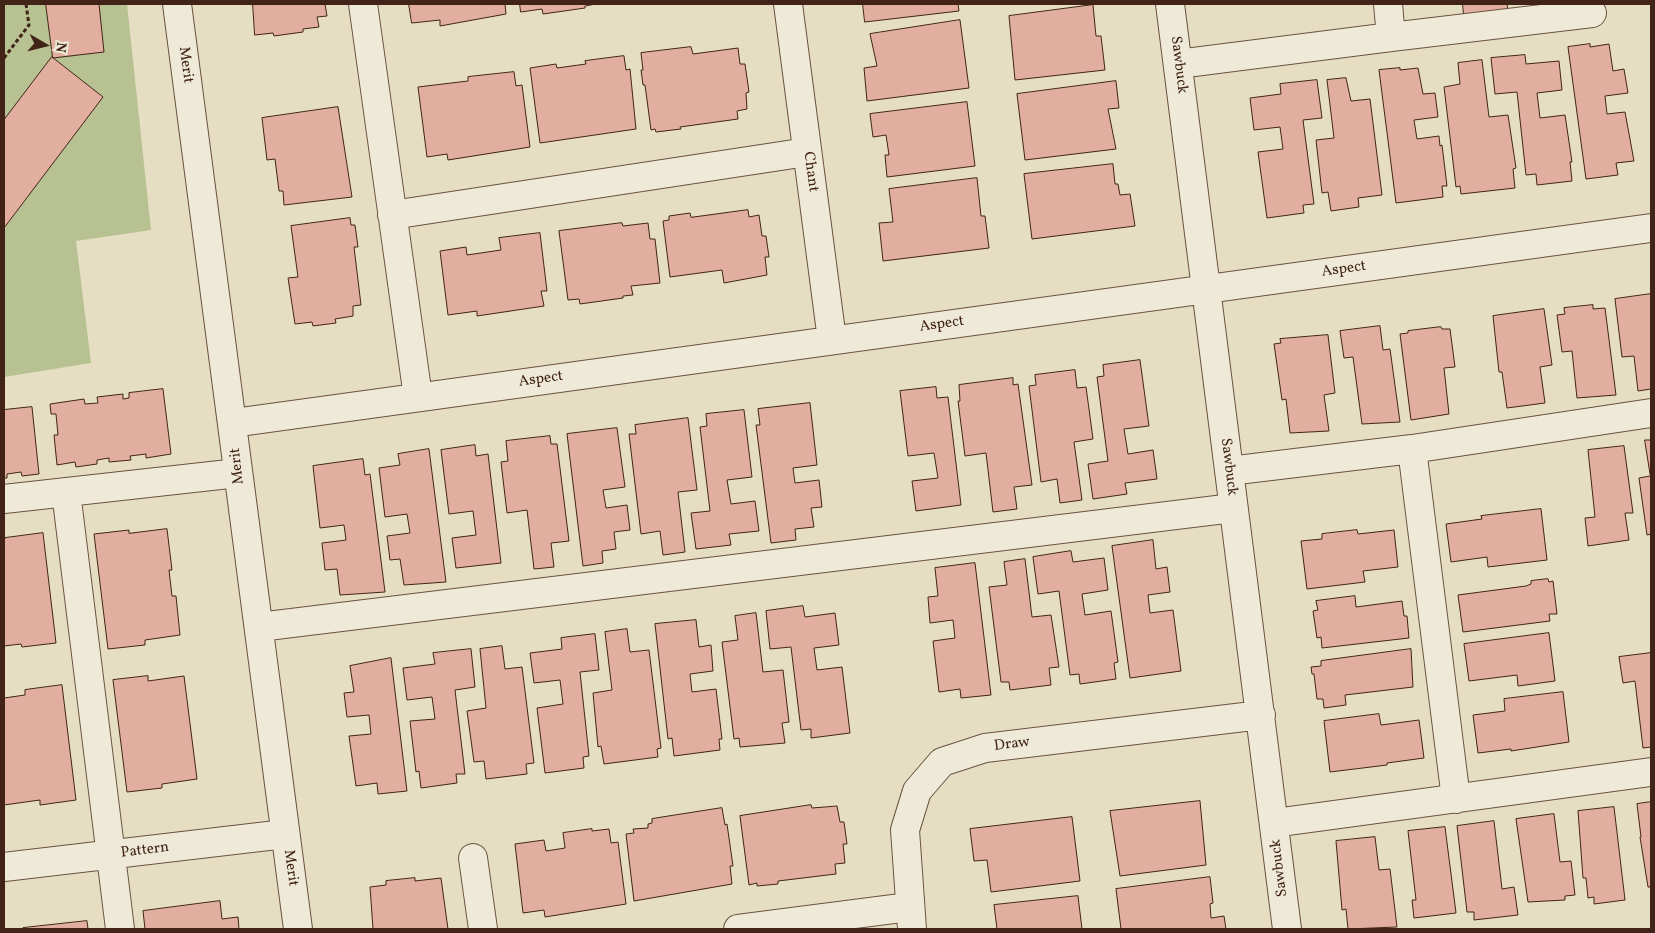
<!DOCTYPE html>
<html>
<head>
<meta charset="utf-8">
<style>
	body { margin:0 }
	#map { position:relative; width:1655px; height:933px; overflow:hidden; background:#e6dec3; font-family:Vollkorn,serif }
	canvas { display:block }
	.frame { position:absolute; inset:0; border:5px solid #412417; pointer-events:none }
	.north { position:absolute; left:20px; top:20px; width:50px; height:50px; -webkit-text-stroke:4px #efead8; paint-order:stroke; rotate:98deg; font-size:14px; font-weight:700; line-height:20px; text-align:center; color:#412417 }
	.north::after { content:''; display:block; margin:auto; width:18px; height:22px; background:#412417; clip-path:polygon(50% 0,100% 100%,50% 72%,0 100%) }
</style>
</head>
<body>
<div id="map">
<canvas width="1655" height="933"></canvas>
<div class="frame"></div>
<div class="north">N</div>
</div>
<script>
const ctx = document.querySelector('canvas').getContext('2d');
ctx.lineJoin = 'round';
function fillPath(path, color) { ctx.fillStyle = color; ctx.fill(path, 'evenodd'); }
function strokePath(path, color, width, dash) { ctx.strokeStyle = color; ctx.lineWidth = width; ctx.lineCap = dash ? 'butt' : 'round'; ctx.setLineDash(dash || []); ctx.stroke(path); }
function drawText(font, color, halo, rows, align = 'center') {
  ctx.font = font + ' Vollkorn,serif'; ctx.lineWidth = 4.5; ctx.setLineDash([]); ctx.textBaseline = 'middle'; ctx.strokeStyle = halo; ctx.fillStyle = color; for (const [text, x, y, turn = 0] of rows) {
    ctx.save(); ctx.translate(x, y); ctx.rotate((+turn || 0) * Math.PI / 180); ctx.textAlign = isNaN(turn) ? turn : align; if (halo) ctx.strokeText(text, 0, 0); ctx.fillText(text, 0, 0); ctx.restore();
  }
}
const green = new Path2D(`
	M4 4H127L151 230 76 241 91 363 4 377Z`);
const building = new Path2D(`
	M46 4H99L104 52 53 58Z
	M253 4H325L327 16 317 17 319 27 303 29V32L274 36 273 33 255 35Z
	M409 4H505L506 14 440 26V20L412 23Z
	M520 4H596L585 6V8L543 14 542 9 521 12Z
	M863 4H958L959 11 865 22Z
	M1463 4H1507L1508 11 1464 16Z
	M1093 5 1096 36H1101L1105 70 1015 80 1009 16Z
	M960 20 969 88 867 101 864 68 877 66 870 34Z
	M1590 44V47L1609 44 1613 71 1624 69 1628 93 1605 96 1607 114 1625 112 1634 161 1616 163 1618 175 1586 179 1568 47Z
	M691 47 693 54 738 48 740 64H745L749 92 746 93 747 109 737 111 738 119 680 127 681 129 656 132 655 129 651 130 645 85H643L641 70H643L641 53Z
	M1525 55 1526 64 1559 61 1562 90 1537 93 1540 118 1565 115 1572 162H1570L1572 181 1537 185 1536 174 1526 175 1517 92 1495 94 1491 58Z
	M624 56 626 70 630 69 636 129 540 143 530 68 556 64 557 68 586 64 585 61Z
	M52 57 103 97 4 228V120Z
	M1482 60 1489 117 1508 115 1516 168 1513 169 1515 188 1461 194 1460 186 1456 187 1444 87 1460 84 1458 63Z
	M1400 68V70L1418 68 1423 94 1435 93 1438 117 1414 120 1417 139 1439 136 1440 146 1442 145 1447 186H1442L1443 197 1396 203 1379 70Z
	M514 72 516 86 522 85 530 147 448 160 447 154 427 157 418 87 468 81V77Z
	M1346 78 1351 101 1370 99 1382 195 1358 198 1359 207 1331 211 1328 192 1322 193 1316 140 1334 138 1327 80Z
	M1317 80 1322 118 1303 120 1314 204 1303 205 1304 213 1267 218 1258 152 1283 149 1280 127 1254 130 1250 98 1281 94 1280 84Z
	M1116 81 1119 108 1108 109 1116 149 1025 160 1017 94Z
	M967 102 975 166 887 177 885 155H889L886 135 873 137 870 114Z
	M338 107 352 197 284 205 283 191H279L275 159 267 160 262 118Z
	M1113 164 1115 184H1118L1120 195 1130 194 1135 226 1032 239 1024 174Z
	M977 178 981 216H985L989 248 883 261 879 223 893 222 889 189Z
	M748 210 749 217 759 215 762 236H766L769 257H765L767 275 724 283 722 270 670 277 663 221 669 220V216L690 213 691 217Z
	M350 218 351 225H355L358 247H354L361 305 353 306V316L335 319 336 323 313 326 312 322 295 324 288 278 298 277 291 226Z
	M622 223 623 226 648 223 650 239H655L660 283 631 286 633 295 623 296V298L580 304 579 299 568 300 559 231Z
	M540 233 547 291H541L544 306 477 316V311L448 315 440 251 466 247 467 255 501 250 499 238Z
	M1651 294V389L1638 391 1634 356 1622 357 1615 299Z
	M1593 305V309L1605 308 1616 395 1577 398 1572 351 1562 352 1557 315 1565 314 1564 308Z
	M1544 309 1552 365 1540 367 1545 403 1507 408 1502 372H1499L1493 316Z
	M1380 326 1383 350 1390 349 1400 422 1362 424 1353 357 1344 358 1340 331Z
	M1441 327 1442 329H1450L1455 367 1444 368 1449 414 1411 420 1400 334 1408 333V331Z
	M1328 335 1335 393 1324 395 1329 431 1290 433 1286 399 1282 400 1274 344 1281 343 1280 339Z
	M1140 360 1149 426 1124 429 1128 454 1153 450 1157 479 1125 483 1127 494 1093 499 1088 464 1108 461 1097 377 1104 376 1103 365Z
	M1075 370 1077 388 1086 387 1093 439 1074 442 1082 500 1060 503 1057 479 1041 482 1029 386 1036 385 1035 375Z
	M1013 378V385L1018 384 1032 485 1014 487 1017 509 993 512 986 453 965 456 958 401H960L959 385Z
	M936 387 937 398 948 397 961 505 916 511 912 481 938 478 934 453 908 456 900 391Z
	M163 389 171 454 146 458V454L130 456 131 460 109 462V458L97 460V464L76 467 75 462 57 465 54 435H58L56 414H51L50 404 84 399 85 404 98 403 97 397 123 394V399L129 398V393Z
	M810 403 817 465 793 468 795 483 819 480 822 507 811 508 814 527 795 529 796 540 771 543 756 425H760L758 409Z
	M32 407 39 474 22 476 21 472 7 474V478H4V410Z
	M744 410 752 477 727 480 731 504 755 501 759 531 729 534 731 545 696 549 691 513 710 511 700 427 707 426 706 414Z
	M688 418 697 490 678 492 685 552 663 555 660 531 641 534 629 434H636L635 425Z
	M617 428 625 487 603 490 606 508 627 505 630 530 614 532 616 549 602 551 603 563 583 566 567 434Z
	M550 436 551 444H557L569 541 551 543 554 567 534 569 527 510 507 513 501 462 508 461 506 441Z
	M1645 440H1651V534L1647 535 1639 478 1650 476Z
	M475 445 476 456 488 454 501 563 456 568 452 538 476 535 473 511 449 514 441 450Z
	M1624 446 1633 513H1625L1629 540 1588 546 1585 518 1595 517 1588 450Z
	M429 449 446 582 404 585 400 559 390 560 387 536 410 533 407 514 385 517 379 468 400 465 398 454Z
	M363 459 365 475 370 474 385 592 340 595 337 569 325 570 322 543 346 540 344 525 320 528 313 466Z
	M1541 509 1547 560 1488 567 1487 557 1451 562 1446 524 1482 519 1481 516Z
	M167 529 172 570H169L172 596H176L180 635 145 640V645L108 649 94 534 129 530V533Z
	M1357 530 1358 534 1394 530 1398 567 1363 571 1365 582 1307 589 1301 541 1322 539V534Z
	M43 533 56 643 22 647 21 644 4 646V541L5 538Z
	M1153 540 1156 569 1167 567 1170 592 1148 595 1150 613 1173 610 1181 671 1130 678 1112 546Z
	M1071 551 1073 562 1104 558 1108 590 1082 594 1085 615 1111 611 1118 662 1114 663 1116 679 1080 684 1079 674 1070 675 1059 591 1038 594 1033 557Z
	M1025 559 1032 617 1051 615 1059 667 1049 668 1051 685 1010 690 1009 682H1001L989 587 1007 585 1004 562Z
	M975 563 991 695 961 698 960 689 939 692 933 641 955 638 953 620 930 623 928 597 938 596 935 568Z
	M1548 579 1549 582 1553 581 1557 614H1549L1550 621 1463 632 1458 595 1526 586 1531 584V581Z
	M1355 596 1356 607 1402 601 1404 616H1407L1409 638 1322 648 1321 637 1317 638 1313 611 1318 610 1316 601Z
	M803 606 805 617 835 613 839 645 814 648 817 670 842 667 850 733 811 738V729L801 730 791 647 770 649 766 611Z
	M756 613 763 672 783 670 789 722 782 723 785 743 740 747 739 738 734 739 722 642 738 640 735 616Z
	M696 620 699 647 711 645 713 671 690 674 692 692 716 689 722 739H719L720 750 674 756 672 738 668 739 655 624Z
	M627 629 630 652 649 650 661 748 657 749 658 757 604 764 601 746 598 747 593 693 612 690 605 632Z
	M1549 633 1555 681 1518 686 1517 675 1469 681 1464 644Z
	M595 634 599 670 580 672 589 756 583 757 584 768 545 773 537 708 563 704 560 680 534 683 530 653 562 649 561 638Z
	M502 646 505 669 522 667 534 763 526 764 527 774 486 779 484 761 474 762 467 711 486 708 480 649Z
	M471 649 475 687 455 690 465 774H456L457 783 421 788 419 771 416 772 410 721 435 719 432 697 407 700 403 668 435 664 433 653Z
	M1411 649 1413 687 1345 695 1346 705 1324 708 1323 699H1317L1314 674H1312L1311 667 1321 666V661Z
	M1651 653V747L1643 748 1635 681 1623 683 1619 657Z
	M391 658 407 791 378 794 377 783 356 786 349 736 371 734 369 715 347 717 344 693 354 692 350 666Z
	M148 676V681L184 676 197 779 162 784V788L127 792 113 680Z
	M62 685 76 800 40 805V800L4 805V698L25 695V690Z
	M1563 692 1569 742 1511 751V749L1478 753 1473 715 1505 711 1504 699Z
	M1379 714 1381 725 1419 720 1424 758 1387 763V765L1330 772 1324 721Z
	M1200 801 1206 865 1120 876 1110 811Z
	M1651 802V887H1648L1640 837H1641L1637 804Z
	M811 805 812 808 837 806 840 822H844L847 844H843L845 863 835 864 836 874 778 881V884L757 886V883L749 885 740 816Z
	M1614 807 1625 900 1594 904V897L1588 898 1586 878H1583L1578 811Z
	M722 808 725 825 727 824 733 866H730L732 884 634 901 626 834 634 833 633 829 648 828V824L652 823V819Z
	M1554 814 1560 862 1571 861 1575 895 1565 896V900L1528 902 1516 819Z
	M1072 817 1080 881 991 892 987 860 974 861 970 829Z
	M1494 821 1502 889 1514 887 1518 915 1474 920V912H1467L1457 826Z
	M1445 827 1456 913 1414 918 1412 900H1416L1408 831Z
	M592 829V831L609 829 611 843 618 842 626 904 545 917 544 910 523 913 515 844 544 840 546 851 565 848 563 833Z
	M1375 837 1379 870 1390 869 1397 927 1348 929 1346 909 1342 910 1336 841Z
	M1210 877 1213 903 1210 904 1211 918 1224 916 1226 929H1121L1116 889Z
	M415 878V881L441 878 448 929H373L370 887 386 885V881Z
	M1078 896 1082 929H997L994 905Z
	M220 901 222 919 238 917 239 929H145L143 911Z
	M87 921 88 929H23V928Z`);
const path = new Path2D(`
	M4 58 29 25 26 4`);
const minor = new Path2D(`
	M177 4 298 929
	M363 4 418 397
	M788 4 832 340
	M1170 4 1287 929
	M1391 37 1592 13
	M1178 64 1391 37 1388 4
	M392 215 807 152
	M233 423 1651 228
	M1412 449 1651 413
	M1229 471 1412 449 1456 799
	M66 492 120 929
	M4 499 238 473
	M259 627 1233 508
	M1274 823 1651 772
	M473 858 483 929
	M4 867 285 834
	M738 929 909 907
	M912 929 905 830 917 791 942 762 985 748 1261 715`);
const streetNames = [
	["Merit",185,65,82],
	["Sawbuck",1178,65,83],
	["Chant",810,172,82],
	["Aspect",1344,270,-8],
	["Aspect",942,325,-8],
	["Aspect",541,380,-8],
	["Merit",238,466,-96],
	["Sawbuck",1228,467,83],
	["Draw",1012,745,-7],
	["Pattern",145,851,-7],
	["Merit",290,868,82],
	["Sawbuck",1280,868,-97]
];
fillPath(green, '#b7c192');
fillPath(building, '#e1ae9f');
strokePath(building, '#412417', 1);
strokePath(minor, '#6a5242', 30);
strokePath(path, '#412417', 3, [4, 2.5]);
strokePath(minor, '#efead8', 28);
drawText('15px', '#412417', '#efead8', streetNames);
</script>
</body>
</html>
